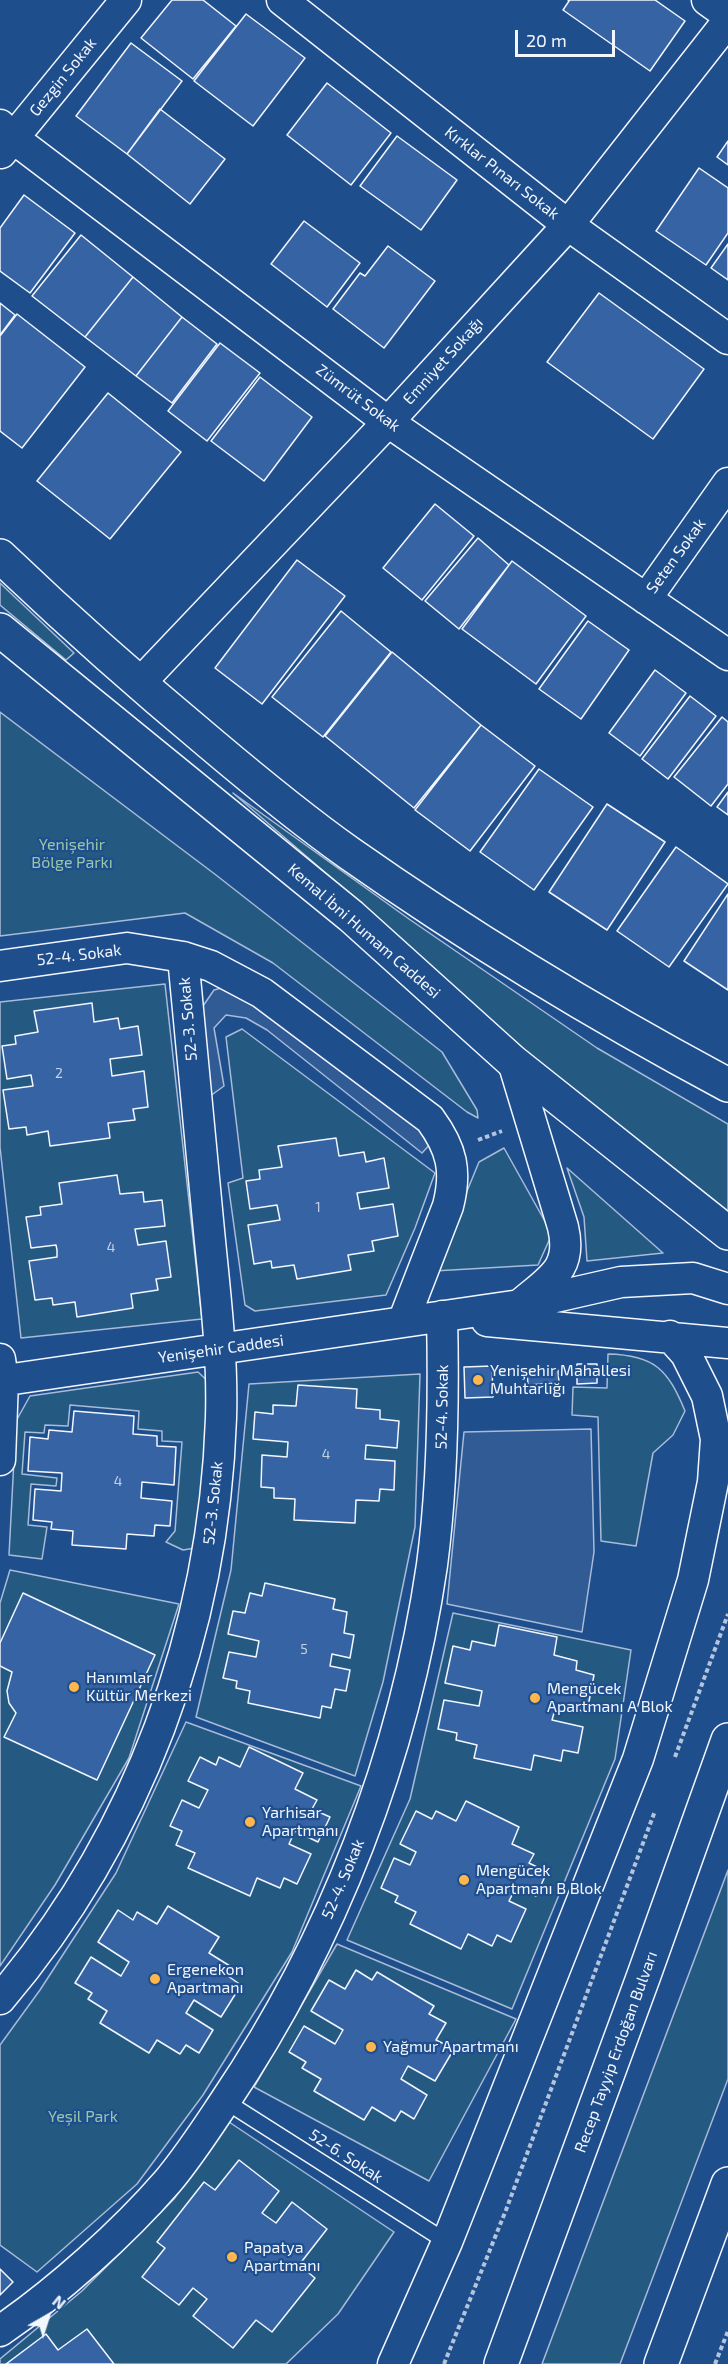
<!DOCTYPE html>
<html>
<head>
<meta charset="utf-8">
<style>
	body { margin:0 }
	#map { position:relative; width:728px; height:2364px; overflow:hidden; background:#1f4e8c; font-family:"Exo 2",sans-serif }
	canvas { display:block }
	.north { position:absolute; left:18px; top:2286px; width:60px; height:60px; -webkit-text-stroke:4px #1f4e8c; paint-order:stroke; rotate:39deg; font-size:16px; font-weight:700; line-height:24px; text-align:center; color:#f2f6ff }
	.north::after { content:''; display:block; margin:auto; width:21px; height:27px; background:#f2f6ff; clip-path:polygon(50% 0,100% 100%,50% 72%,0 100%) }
	.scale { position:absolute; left:515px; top:30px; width:100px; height:27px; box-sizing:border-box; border:3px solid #f2f6ff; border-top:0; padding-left:8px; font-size:18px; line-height:21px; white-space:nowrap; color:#f2f6ff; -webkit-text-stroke:4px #1f4e8c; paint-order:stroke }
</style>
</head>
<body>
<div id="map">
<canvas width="728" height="2364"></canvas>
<div class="north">N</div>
<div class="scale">20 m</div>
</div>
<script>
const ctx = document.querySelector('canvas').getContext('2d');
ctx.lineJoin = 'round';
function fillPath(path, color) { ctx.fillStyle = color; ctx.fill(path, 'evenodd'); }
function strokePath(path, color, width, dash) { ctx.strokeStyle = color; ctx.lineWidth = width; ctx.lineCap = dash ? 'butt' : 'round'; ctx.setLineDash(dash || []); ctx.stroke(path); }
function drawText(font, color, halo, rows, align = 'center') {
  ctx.font = font + ' "Exo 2",sans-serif'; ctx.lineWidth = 4.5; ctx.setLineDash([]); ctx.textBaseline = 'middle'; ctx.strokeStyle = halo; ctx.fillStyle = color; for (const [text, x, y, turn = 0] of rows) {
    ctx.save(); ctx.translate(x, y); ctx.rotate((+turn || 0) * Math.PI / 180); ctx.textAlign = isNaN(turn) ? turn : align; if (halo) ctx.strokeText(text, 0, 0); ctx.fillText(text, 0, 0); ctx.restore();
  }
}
const green = new Path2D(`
	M0 583 74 653 66 660 0 605Z
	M0 712 216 875 442 1052 477 1110 478 1118 467 1112 273 963 185 913 0 936Z
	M233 793 409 919 597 1048 728 1124V1213L527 1053 357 900Z
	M165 984 202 1319 21 1338 0 1147V1002Z
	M242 1029 435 1173 415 1228 386 1295 255 1311 245 1305 228 1183 243 1178 226 1037Z
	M504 1148 552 1234 538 1265 434 1271 479 1162Z
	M567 1168 663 1253 587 1261 584 1217Z
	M608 1354C655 1355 668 1370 685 1411L673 1435 653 1453 636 1546 601 1541 598 1417 572 1415 573 1387 607 1388Z
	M198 1372 212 1385 202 1547 183 1550 166 1542 175 1531 182 1442 162 1441V1431L138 1429 139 1411 70 1405 68 1426 45 1425 44 1433 25 1432 22 1474 57 1478 56 1486 31 1484 28 1525 47 1527 42 1559 9 1555 16 1421 30 1396Z
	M420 1374 415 1527 383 1682 355 1776 196 1717 231 1570 249 1384Z
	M10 1570 179 1604 129 1758 55 1885 0 1966V1603Z
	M453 1613 631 1650 615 1759 512 2009 347 1940 410 1799Z
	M186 1722 361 1786 292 1952 203 2095 137 2184 37 2272 0 2245V2045L40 1990 116 1873Z
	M728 1870V2079L620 2364H542Z
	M337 1944 516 2019 429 2181 254 2087Z
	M229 2122 394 2232 338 2314 286 2364H0V2359L82 2291 174 2199Z`);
const parking = new Path2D(`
	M229 986 435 1139 422 1153 267 1030 246 1018 226 1015 214 1028 224 1086 206 1099 198 1028 203 1006 214 990Z
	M591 1429 594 1552 582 1632 447 1604 464 1432Z`);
const building = new Path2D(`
	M172 0H203L236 26 193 79 141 38Z
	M568 0H655L685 21 650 71 563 10 569 1Z
	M246 14 305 58 253 126 194 81Z
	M131 43 182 81 127 154 76 116Z
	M327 83 391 133 351 185 287 135Z
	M160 109 225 159 190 204 127 154Z
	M397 136 457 180 421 230 360 186Z
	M728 141V165L717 157Z
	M699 168 728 188V233L706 265 656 231Z
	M24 195 75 233 30 293 0 271V228Z
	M304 221 360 263 327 307 271 264Z
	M81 235 133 277 85 337 32 296Z
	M728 244V280L711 268Z
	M388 246 435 281 384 348 333 309 360 273 365 276Z
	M133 277 182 317 136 376 85 337Z
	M599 293 704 369 653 439 547 362Z
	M0 303 15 315 0 335Z
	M17 314 85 367 22 448 0 431V336Z
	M182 317 217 344 172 403 136 376Z
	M220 343 260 373 207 441 168 411Z
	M260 377 312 417 264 481 211 441Z
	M108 393 181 452 110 539 37 481Z
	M435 504 474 536 422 600 383 568Z
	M478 538 509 565 459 629 425 601Z
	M297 560 345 596 262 704 215 668Z
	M512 561 586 616 536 684 462 629Z
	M341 611 391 652 323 737 272 697Z
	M588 621 629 650 581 719 539 689Z
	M392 652 481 725 414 808 325 736Z
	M655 670 686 693 640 756 609 733Z
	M690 696 716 716 668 779 642 759Z
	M722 717 728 722V784L711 806 674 777Z
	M481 725 535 766 470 851 415 810Z
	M539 769 593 807 534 890 480 852Z
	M728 792V815L717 807Z
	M607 804 665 842 607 930 549 892Z
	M676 847 728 884 669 967 617 931Z
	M728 894V990L684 961Z
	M92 1003 94 1022 118 1018 120 1029 138 1026 142 1055 110 1059 112 1076 144 1071 148 1107 133 1109 135 1120 108 1123 110 1138 50 1146 48 1131 27 1135 26 1127 9 1129 3 1090 33 1086 31 1075 7 1079 2 1046 16 1044 15 1036 38 1032 34 1011Z
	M336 1138 339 1156 364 1152 366 1162 384 1158 389 1188 357 1193 360 1209 393 1204 398 1236 372 1241 374 1251 348 1255 351 1270 297 1279 294 1265 272 1268 271 1261 254 1264 248 1225 280 1220 277 1205 250 1209 246 1181 260 1179 259 1170 282 1167 278 1146Z
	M117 1175 120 1194 143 1192 144 1202 162 1200 165 1226 135 1229 137 1240 138 1245 166 1241 171 1277 156 1279 158 1290 131 1294 133 1308 77 1317 75 1302 53 1305 52 1298 35 1300 29 1261 57 1257V1250L56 1245 31 1248 26 1217 41 1215 40 1207 62 1204 59 1183Z
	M577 1364H597V1383L577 1384Z
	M492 1366 493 1397 465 1398 464 1367Z
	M558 1370 559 1383 528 1385 527 1372Z
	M298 1385 357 1389 356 1408 380 1410V1419L399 1421 397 1448 366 1445 365 1459 395 1461 394 1490 380 1489 379 1501 356 1500 355 1523 294 1520 295 1499 274 1498V1488L261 1487 262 1455 287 1457 288 1442 253 1439 255 1412 273 1414V1405L296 1406Z
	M74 1411 134 1416 133 1434 157 1436V1446L176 1447 174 1485 142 1482 141 1498 172 1501 170 1526 155 1525 154 1536 127 1534 126 1549 72 1545 73 1531 51 1529 52 1522 33 1520 35 1489 61 1491 62 1473 28 1471 30 1437 48 1439 49 1430 72 1432Z
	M265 1583 335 1599 333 1609 347 1612 344 1633 354 1635 350 1658 332 1654 330 1666 350 1670 346 1691 335 1689 331 1708 322 1706 320 1718 248 1703 250 1691 236 1688 237 1681 223 1678 229 1652 256 1657 259 1641 228 1634 233 1611 245 1613 250 1593 262 1596Z
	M23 1593 155 1655 97 1780 4 1737 16 1713 9 1703 7 1691 12 1672 0 1666V1643Z
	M499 1625 557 1637 554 1655 577 1661 576 1670 594 1675 587 1712 556 1705 554 1713 552 1720 583 1727 578 1753 563 1750 561 1761 534 1755 531 1770 474 1758 477 1745 456 1740 457 1733 438 1729 444 1700 479 1706 482 1691 445 1683 453 1646 470 1650 472 1641 495 1646Z
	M249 1747 303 1773 295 1789 317 1800 312 1809 330 1817 318 1842 295 1831 289 1844 311 1854 297 1884 284 1878 280 1888 257 1878 250 1896 188 1868 195 1853 176 1845 182 1831 170 1826 182 1800 199 1808 208 1790 188 1781 200 1757 216 1765 219 1757 240 1767Z
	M466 1801 519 1827 512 1844 534 1854 529 1863 547 1872 536 1896 516 1887 509 1901 526 1909 511 1942 497 1935 492 1946 468 1934 461 1949 410 1924 416 1912 395 1902 398 1896 381 1888 394 1858 410 1865 416 1852 400 1844 416 1811 432 1819 436 1811 456 1821Z
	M168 1906 219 1937 209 1953 230 1966 225 1974 241 1985 221 2017 194 2000 186 2013 213 2030 199 2053 186 2045 180 2054 157 2040 149 2053 100 2023 107 2011 88 1999 92 1993 75 1983 91 1957 121 1976 129 1962 98 1942 118 1910 133 1920 137 1912 157 1924Z
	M356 1970 372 1980 377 1972 434 2006 429 2014 446 2023 436 2040 454 2049 435 2081 408 2066 401 2079 427 2095 414 2119 401 2111 395 2121 372 2107 364 2120 314 2091 321 2079 302 2068 306 2062 289 2052 304 2026 335 2044 343 2030 311 2011 329 1980 345 1989Z
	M239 2160 279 2191 262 2213 276 2223 292 2202 327 2229 299 2265 315 2278 272 2332 256 2320 233 2348 193 2316 207 2299 193 2288 179 2305 142 2277 165 2248 157 2242 204 2182 215 2190Z
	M0 2269 13 2282 0 2295Z
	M87 2329 114 2364H6L46 2334 58 2350Z`);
const path = new Path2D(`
	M478 1140 502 1131
	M675 1757 728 1614
	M444 2364 506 2210 655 1811
	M715 2364 728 2331`);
const service = new Path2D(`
	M225 2101 447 2242`);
const minor = new Path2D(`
	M282 0 568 225 728 339
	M707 0 728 15
	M0 125 13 138 388 422 728 655
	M1 153 126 0
	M646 599 728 483
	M139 684 388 422 568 225 728 21
	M0 966 127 948 183 957 211 966 262 993 430 1119C452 1149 457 1171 448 1206L403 1322
	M513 1062 563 1227C573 1269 550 1279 522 1303
	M487 1321 728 1343
	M0 1359 3 1380 0 1460
	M0 1381 520 1305 621 1282 693 1278 728 1289
	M0 1999C138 1837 214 1631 221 1418 223 1356 215 1293 209 1231 200 1140 191 1049 183 957
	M0 2331C58 2291 122 2234 168 2181 189 2156 207 2128 225 2101 333 1941 404 1756 432 1565 443 1482 444 1399 442 1316
	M393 2364 447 2242 638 1759 693 1580 713 1482 716 1439 707 1396 686 1354 670 1336`);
const tertiary = new Path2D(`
	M501 2364 644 1975 728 1740
	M661 2364 728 2184`);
const primary = new Path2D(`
	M0 556C68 621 138 683 210 743 255 781 301 819 349 853 470 938 597 1015 728 1085
	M0 630 351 916 513 1062 728 1233`);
const markers = [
	[478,1380,6,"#ffb74d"],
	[74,1687,6,"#ffb74d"],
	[535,1698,6,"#ffb74d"],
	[250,1822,6,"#ffb74d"],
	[464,1880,6,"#ffb74d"],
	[155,1979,6,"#ffb74d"],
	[371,2047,6,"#ffb74d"],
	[232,2257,6,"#ffb74d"]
];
const numberNames = [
	["2",59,1073],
	["1",318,1207],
	["4",111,1247],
	["4",326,1454],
	["4",118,1481],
	["5",304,1649]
];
const streetNames = [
	["Gezgin Sokak",63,77,-51],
	["Kırklar Pınarı Sokak",502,173,38],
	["Emniyet Sokağı",443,361,-48],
	["Zümrüt Sokak",358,398,37],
	["Seten Sokak",676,556,-54],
	["Kemal İbni Humam Caddesi",364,931,41],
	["52-4. Sokak",79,955,-7],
	["52-3. Sokak",188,1019,-95],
	["Yenişehir Caddesi",221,1349,-8],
	["52-4. Sokak",442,1407,-89],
	["52-3. Sokak",213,1503,-84],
	["52-4. Sokak",343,1879,-67],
	["Recep Tayyip Erdoğan Bulvarı",616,2052,-70],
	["52-6. Sokak",346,2156,33]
];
const parkNames = [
	["Yenişehir",72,845],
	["Bölge Parkı",72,863],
	["Yeşil Park",83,2117]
];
const poiNames = [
	["Yenişehir Mahallesi",490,1371],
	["Muhtarlığı",490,1389],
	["Hanımlar",86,1678],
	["Kültür Merkezi",86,1696],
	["Mengücek",547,1689],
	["Apartmanı A Blok",547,1707],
	["Yarhisar",262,1813],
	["Apartmanı",262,1831],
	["Mengücek",476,1871],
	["Apartmanı B Blok",476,1889],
	["Ergenekon",167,1970],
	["Apartmanı",167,1988],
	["Yağmur Apartmanı",383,2047],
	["Papatya",244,2248],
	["Apartmanı",244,2266]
];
fillPath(green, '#245a82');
strokePath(green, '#a8bbd7', 1.5);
fillPath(parking, '#305b95');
strokePath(parking, '#a8bbd7', 1.5);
fillPath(building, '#3563a3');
strokePath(building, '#f2f6ff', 1.5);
strokePath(service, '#f2f6ff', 18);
strokePath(minor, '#f2f6ff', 33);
strokePath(tertiary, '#f2f6ff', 36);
strokePath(primary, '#f2f6ff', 36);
strokePath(path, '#b3c4dc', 4, [4.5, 3]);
strokePath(service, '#1f4e8c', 15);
strokePath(minor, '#1f4e8c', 30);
strokePath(tertiary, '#1f4e8c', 33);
strokePath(primary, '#1f4e8c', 33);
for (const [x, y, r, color] of markers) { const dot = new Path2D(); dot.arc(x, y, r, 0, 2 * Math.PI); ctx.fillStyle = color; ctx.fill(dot); strokePath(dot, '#1f4e8c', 2); }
drawText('14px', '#c3d1e8', null, numberNames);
drawText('16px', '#f2f6ff', '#1f4e8c', streetNames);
drawText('16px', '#97c8a6', '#1f4e8c', parkNames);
drawText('16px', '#f2f6ff', '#1f4e8c', poiNames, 'left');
</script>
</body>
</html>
